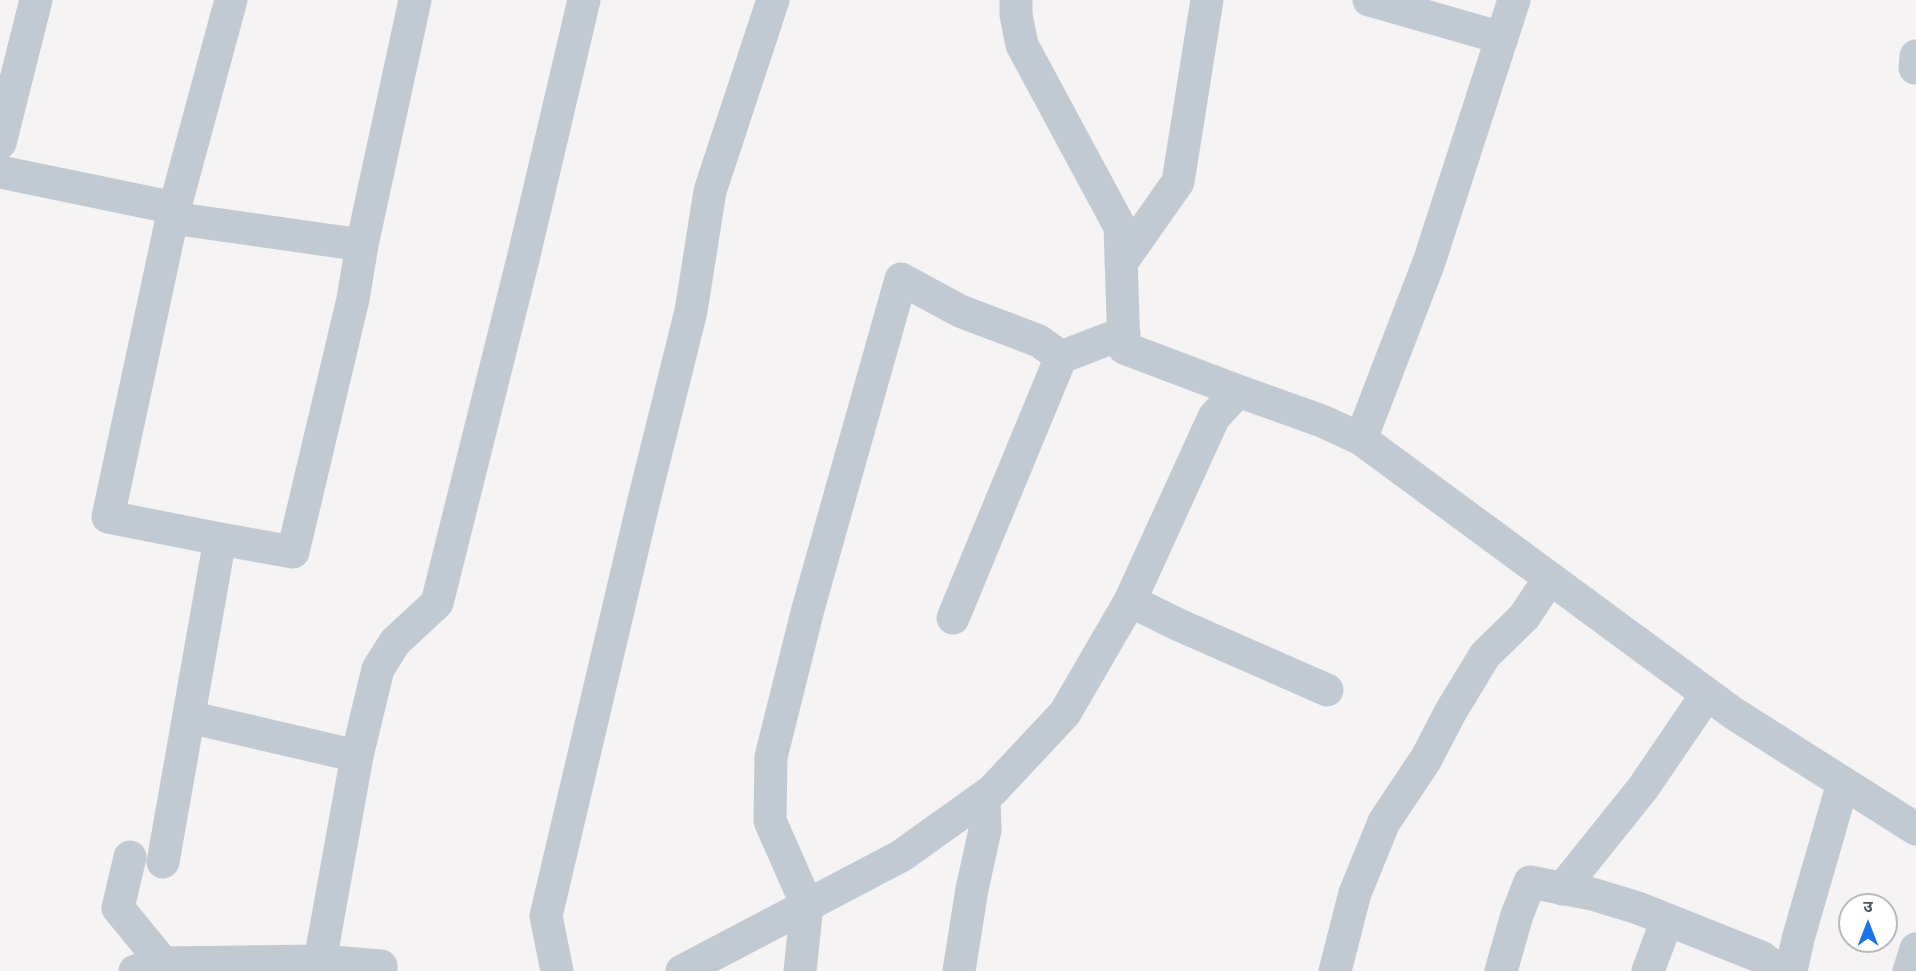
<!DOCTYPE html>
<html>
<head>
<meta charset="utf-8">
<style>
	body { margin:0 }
	#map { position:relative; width:1916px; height:971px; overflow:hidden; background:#f5f3f3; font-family:"Fira Sans","Noto Sans Devanagari",sans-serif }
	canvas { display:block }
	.north { position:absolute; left:1838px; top:893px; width:60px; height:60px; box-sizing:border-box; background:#fff; border:2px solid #b7bbc0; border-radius:50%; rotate:0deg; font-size:16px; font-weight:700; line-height:24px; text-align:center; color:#4a5661 }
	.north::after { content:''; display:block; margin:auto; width:21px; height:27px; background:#1a73e8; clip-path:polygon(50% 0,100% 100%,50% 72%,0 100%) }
</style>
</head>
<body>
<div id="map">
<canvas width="1916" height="971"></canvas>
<div class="north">उ</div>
</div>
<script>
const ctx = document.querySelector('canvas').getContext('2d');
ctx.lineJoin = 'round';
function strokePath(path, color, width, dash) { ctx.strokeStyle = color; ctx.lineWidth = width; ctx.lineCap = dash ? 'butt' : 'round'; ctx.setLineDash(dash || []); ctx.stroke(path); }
const minor = new Path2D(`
	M1016 0V15L1022 45 1120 227 1124 348 1238 391
	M1369 0 1502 38
	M1915 68 1916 56
	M0 143 36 0
	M0 172 175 208
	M172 218 362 245
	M1121 263 1178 182 1207 0
	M1361 439 1429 262 1514 0
	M220 539 293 552 353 299 362 245 415 0
	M1130 601 1179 625 1327 690
	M953 618 1061 357
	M189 717 357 756
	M130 857 118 908 163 963
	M163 862 220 539 108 517 172 218 231 0
	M1562 889 1643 788 1707 694
	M135 971 163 963 320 961
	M381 971V966L320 961 357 756 378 669 395 642 437 603 525 251 584 0
	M557 971 546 916 643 504 691 311 710 191 773 0
	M682 971 901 856 992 791 1065 713 1130 601 1214 417 1238 391 1322 421 1361 439 1733 713 1916 829
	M800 971 807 905 770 821 771 757 808 609 901 279 960 311 1039 341 1061 357 1124 333
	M959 971 972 889 985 830 984 797
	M1335 971 1355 893 1384 822 1426 759 1451 711 1485 655 1524 617 1550 578
	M1501 971 1517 915 1530 882 1592 894 1638 908 1761 957 1780 971
	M1648 971 1667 920
	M1791 971 1798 939 1843 783
	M1909 971 1916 949`);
strokePath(minor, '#c1cad2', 33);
</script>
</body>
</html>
